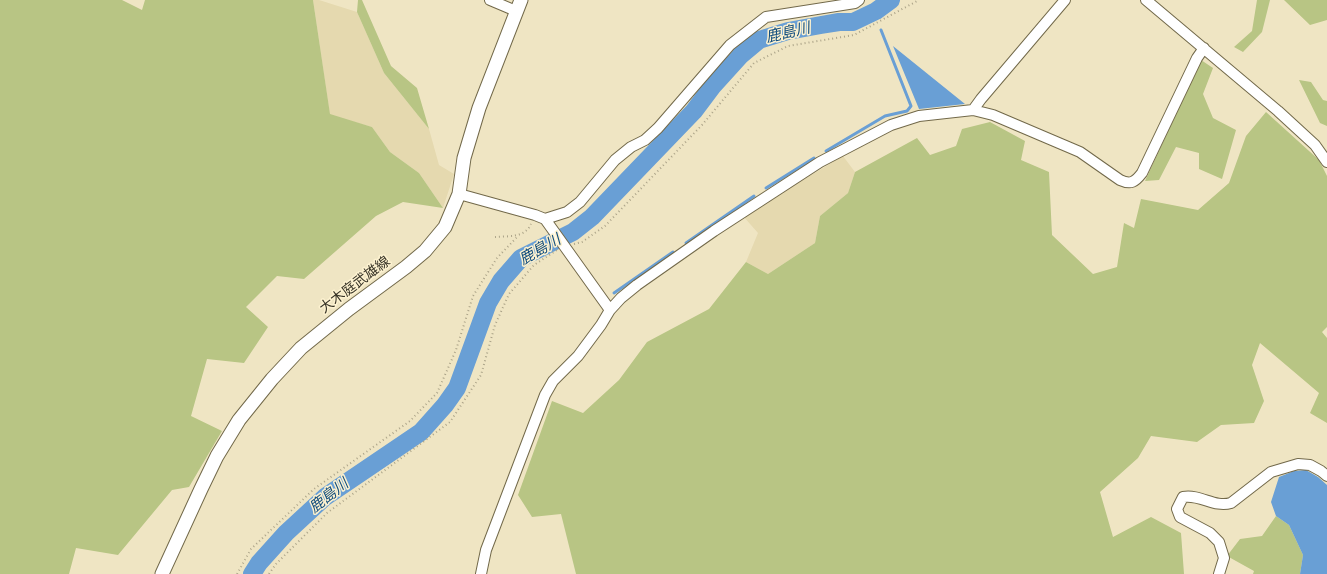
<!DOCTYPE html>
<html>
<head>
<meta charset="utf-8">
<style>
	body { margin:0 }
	canvas { display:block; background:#efe5c3 }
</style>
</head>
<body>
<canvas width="1327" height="574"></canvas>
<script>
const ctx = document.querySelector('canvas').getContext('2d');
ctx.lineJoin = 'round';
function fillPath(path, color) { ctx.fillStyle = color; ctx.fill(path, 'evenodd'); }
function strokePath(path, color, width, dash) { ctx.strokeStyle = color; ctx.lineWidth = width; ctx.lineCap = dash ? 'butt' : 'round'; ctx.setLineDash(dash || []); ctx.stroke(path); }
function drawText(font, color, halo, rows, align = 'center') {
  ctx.font = font + ' Rubik,"Noto Sans JP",sans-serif'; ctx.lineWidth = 3; ctx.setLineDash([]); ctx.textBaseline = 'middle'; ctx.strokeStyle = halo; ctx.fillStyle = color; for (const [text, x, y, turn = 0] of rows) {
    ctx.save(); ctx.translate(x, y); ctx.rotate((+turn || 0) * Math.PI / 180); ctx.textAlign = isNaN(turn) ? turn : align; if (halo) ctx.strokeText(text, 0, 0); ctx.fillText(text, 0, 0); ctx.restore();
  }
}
const built = new Path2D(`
	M313 0H319L357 12 384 73 429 129 439 165 454 174 443 208 419 173 390 152 372 127 330 115Z
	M843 156 855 172 848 193 820 216 815 243 768 274 746 262 758 233 743 216Z`);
const green = new Path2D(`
	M0 0H122L142 10 145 0H313L330 114 372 127 390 152 419 173 443 208 403 202 376 216 304 279 277 276 246 307 268 327 244 363 207 359 191 416 222 431 189 487 172 490 118 555 76 548 69 574H0Z
	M358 0H362L391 66 417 88 429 129 384 73 357 12Z
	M1257 0H1270L1262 32 1243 52 1234 47 1252 31Z
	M1284 0H1327V20L1310 25Z
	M1201 60 1213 68 1203 94 1213 118 1236 130 1222 179 1199 169V153L1176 147 1159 180 1145 181Z
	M1299 80 1311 82 1323 100 1327 101V126L1320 123Z
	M1266 112 1319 160 1327 176V327L1322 332 1327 338V423L1310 413 1319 393 1260 343 1252 365 1264 401 1254 423 1221 425 1197 442 1151 436 1138 458 1100 492 1113 537 1151 517 1181 533 1184 574H576L561 514 532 517 518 495 552 401 583 413 619 380 647 342 709 309 746 262 768 274 815 243 820 216 848 193 855 172 917 138 930 155 956 146 962 129 990 122 1025 141 1021 160 1049 172 1052 235 1093 274 1117 267 1124 223 1134 228 1141 199 1198 210 1229 183 1246 136Z
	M1276 516 1289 525 1303 555 1300 574H1253L1254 571 1227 556 1240 539 1262 536Z`);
const water = new Path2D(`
	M893 46 965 104 919 109Z
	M1306 470 1318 477 1327 485V574H1300L1303 555 1289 525 1276 516 1271 502 1279 477 1294 471Z`);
const stream = new Path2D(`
	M876 11 877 18
	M826 151 885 116 907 111 911 106 881 30
	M766 188 814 158
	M686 243 754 196
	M614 293 673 252`);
const river = new Path2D(`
	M252 574 259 563 286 533 325 497 421 432 445 405 457 388 488 303 501 281 521 258 573 232 592 217 694 111 712 87 741 55 759 40 788 31 821 25 839 22H853L876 11 891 0`);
const path = new Path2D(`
	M495 237C508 236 525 238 531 224
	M574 244 582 242 605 226 702 125 754 63 788 46 854 35 919 0
	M237 574 251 549 314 489 410 421 437 393 456 350 473 296 497 258 518 236
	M269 574 276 564 327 513 450 422 481 375 495 325 509 294 534 265 557 250`);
const minor = new Path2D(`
	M490 0 516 11
	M1146 0 1278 111 1315 145 1327 162
	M973 110 981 99 1065 0
	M459 194 535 215 545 219 610 310
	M545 219 567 212 580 202 615 160 631 147 645 140 658 128 730 45 766 17 855 3 859 0
	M481 574 486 550 545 395 553 381 578 356 601 325 610 310 621 298 637 285 714 231 820 162 891 125 919 116 973 110 993 115 1080 152 1120 180C1131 185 1135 182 1142 173L1197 58 1204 48
	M1219 574 1224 558 1219 542 1210 533 1180 517 1177 509 1183 497C1201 494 1214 508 1231 503L1271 472 1298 464 1310 465 1321 471 1327 476`);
const major = new Path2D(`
	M162 574 201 489 217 456 239 420 272 379 301 348 349 309 406 267 425 251 445 227 459 194 464 158 479 108 521 0`);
const streetNames = [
	["大木庭武雄線",355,285,-37]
];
const waterNames = [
	["鹿島川",788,33,-13],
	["鹿島川",540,250,-30],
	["鹿島川",329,496,-38]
];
fillPath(built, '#e5d9af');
fillPath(green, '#b8c584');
fillPath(water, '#699fd5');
strokePath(stream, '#699fd5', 3);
strokePath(river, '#699fd5', 18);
strokePath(minor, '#72694a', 12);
strokePath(major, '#72694a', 15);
strokePath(path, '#aca489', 2, [1, 3]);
strokePath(minor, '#fff', 10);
strokePath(major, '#fff', 13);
drawText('14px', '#373326', '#fdf2d0', streetNames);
drawText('italic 15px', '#104c7e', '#fdf2d0', waterNames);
</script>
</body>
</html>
